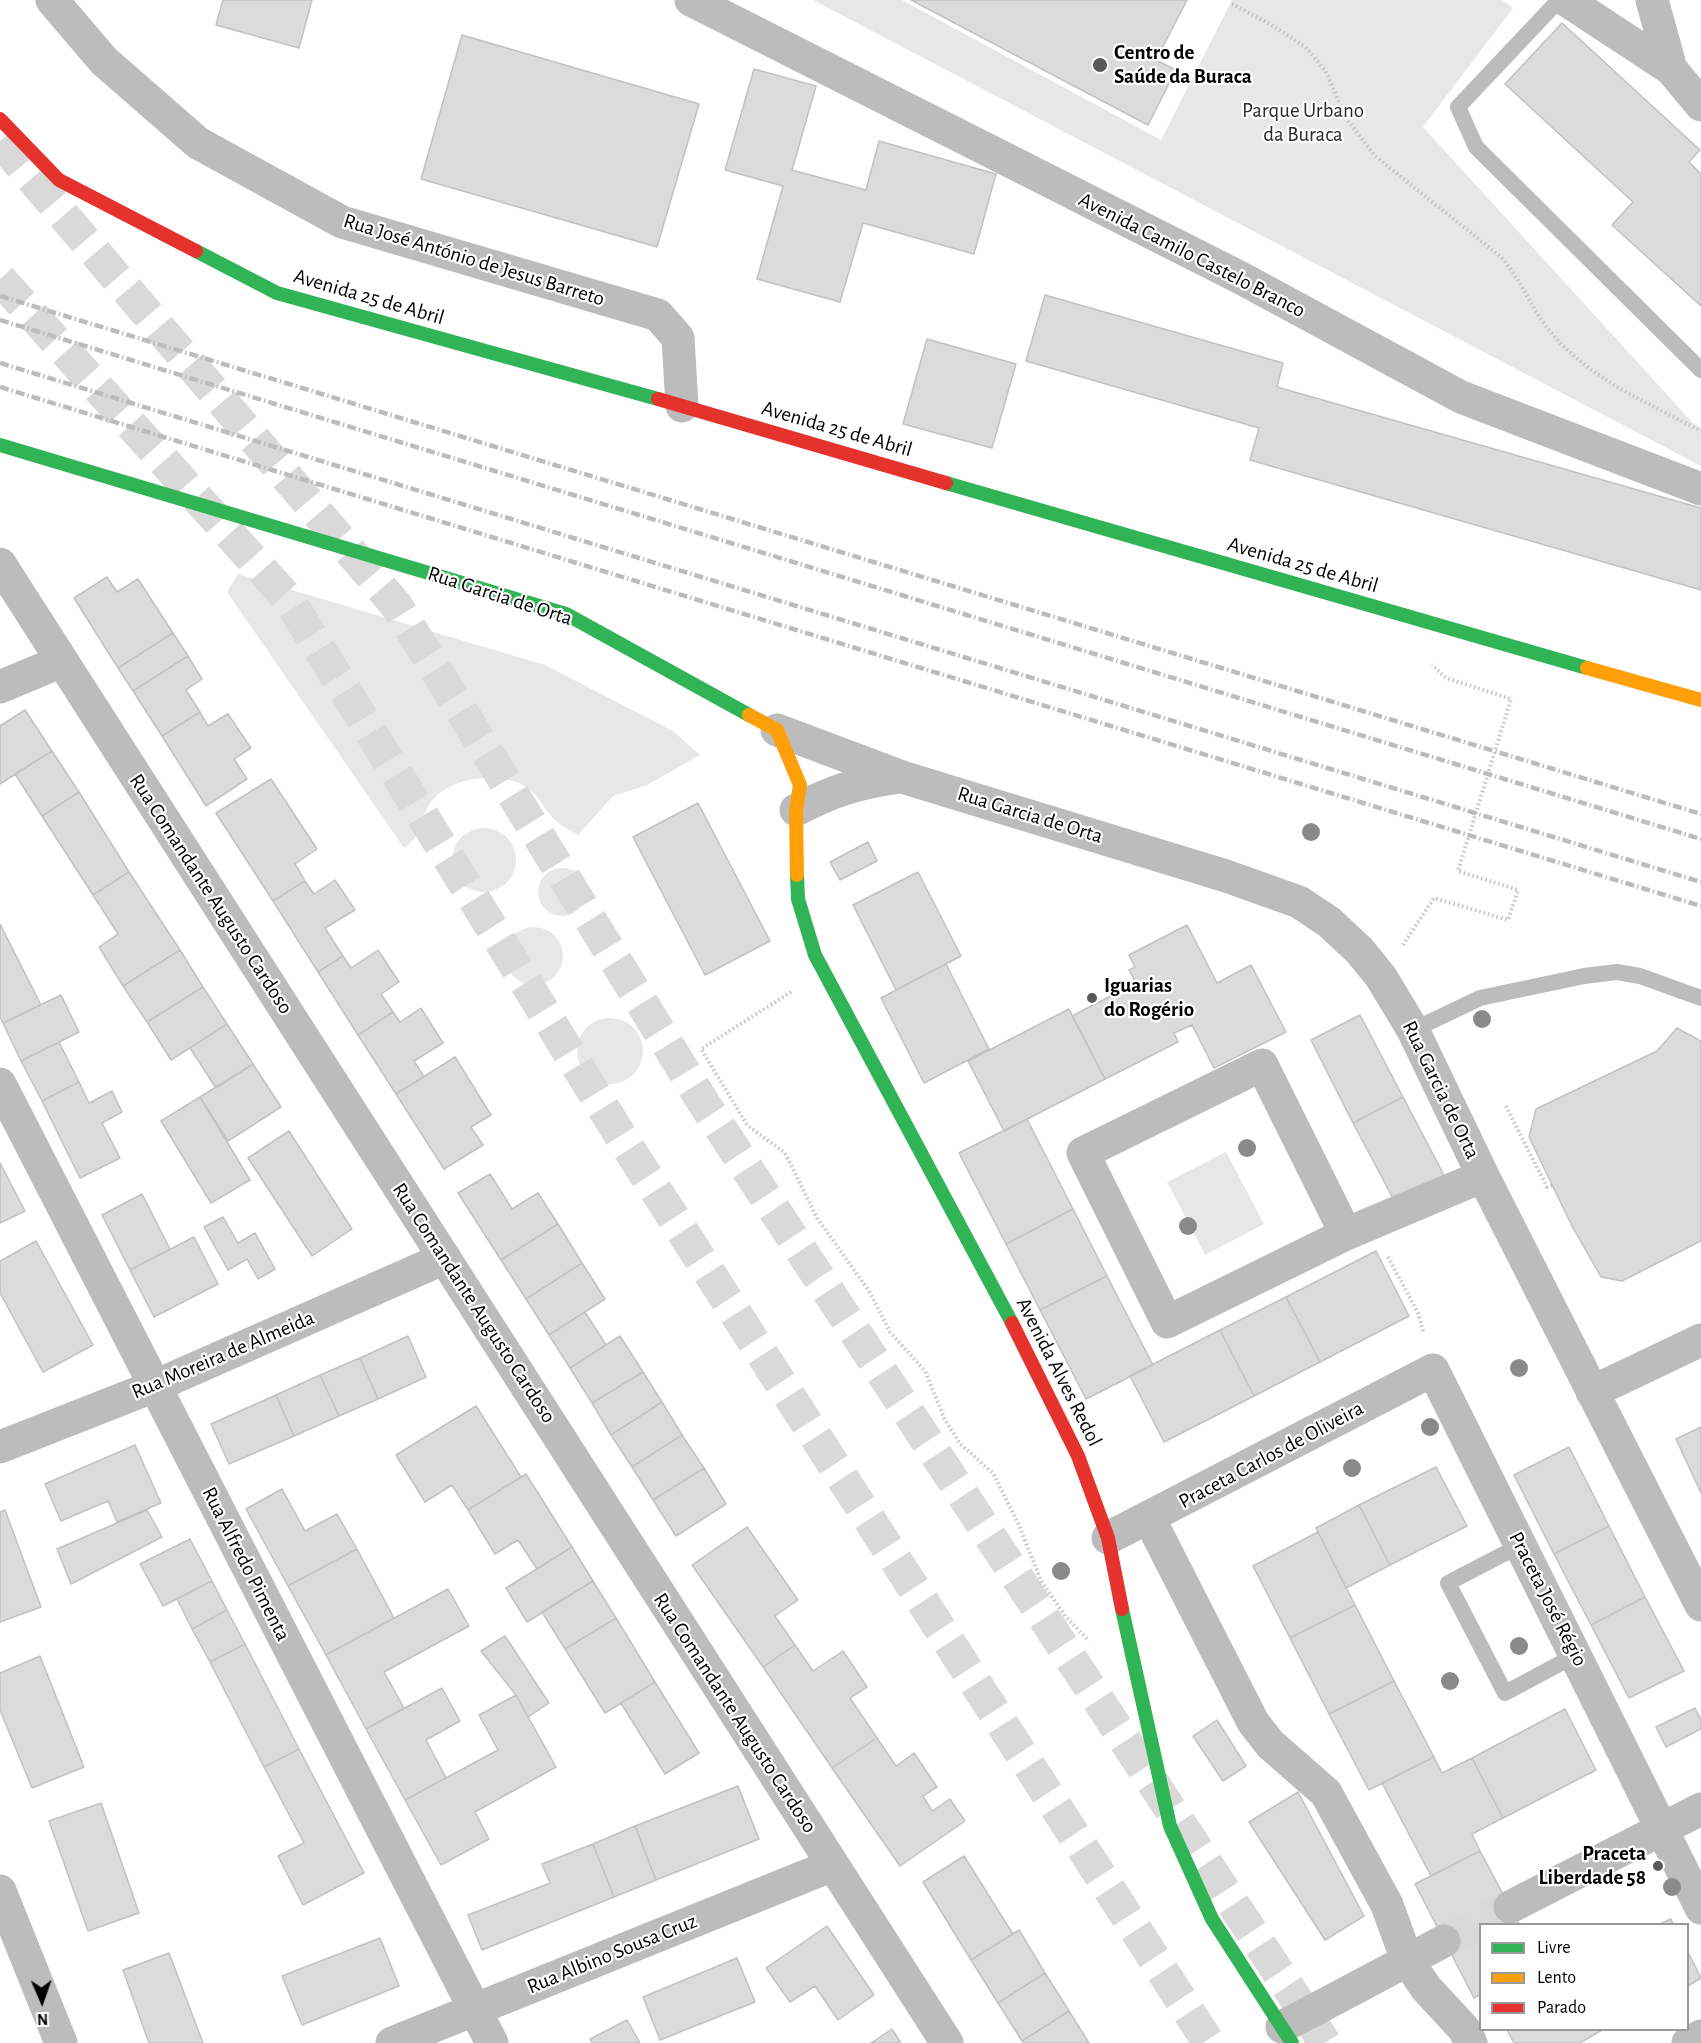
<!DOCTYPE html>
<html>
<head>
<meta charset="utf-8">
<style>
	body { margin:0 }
	#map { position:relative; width:1701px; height:2043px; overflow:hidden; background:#fff; font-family:"Alegreya Sans",sans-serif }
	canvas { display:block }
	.legend { position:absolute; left:1479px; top:1923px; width:210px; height:108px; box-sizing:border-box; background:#fff; border:2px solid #999; margin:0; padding:8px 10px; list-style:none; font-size:18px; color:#000 }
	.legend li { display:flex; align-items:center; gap:12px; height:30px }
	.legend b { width:30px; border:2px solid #999 }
	.north { position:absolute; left:12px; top:1971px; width:60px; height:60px; -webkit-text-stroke:4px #fff; paint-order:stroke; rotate:178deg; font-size:16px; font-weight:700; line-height:24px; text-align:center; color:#000 }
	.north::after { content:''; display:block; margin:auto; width:21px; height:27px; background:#000; clip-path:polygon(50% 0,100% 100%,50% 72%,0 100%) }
</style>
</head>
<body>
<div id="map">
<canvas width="1701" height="2043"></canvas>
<ul class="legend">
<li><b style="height:8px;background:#30b455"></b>Livre</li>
<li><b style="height:8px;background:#ff9f0a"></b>Lento</li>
<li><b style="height:8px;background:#e5322d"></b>Parado</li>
</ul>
<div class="north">N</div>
</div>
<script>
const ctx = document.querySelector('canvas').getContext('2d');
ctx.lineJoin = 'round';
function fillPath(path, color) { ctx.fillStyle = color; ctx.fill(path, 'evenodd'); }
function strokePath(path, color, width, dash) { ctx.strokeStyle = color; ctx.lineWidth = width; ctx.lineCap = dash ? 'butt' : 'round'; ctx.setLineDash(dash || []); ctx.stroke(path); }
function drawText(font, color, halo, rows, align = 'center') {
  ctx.font = font + ' "Alegreya Sans",sans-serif'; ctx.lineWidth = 4.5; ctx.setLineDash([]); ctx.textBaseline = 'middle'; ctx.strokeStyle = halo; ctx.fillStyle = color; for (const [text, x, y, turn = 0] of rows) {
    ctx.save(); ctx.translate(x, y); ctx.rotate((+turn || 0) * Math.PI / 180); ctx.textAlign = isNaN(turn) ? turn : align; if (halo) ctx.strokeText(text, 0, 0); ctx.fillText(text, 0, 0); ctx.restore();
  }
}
const green = new Path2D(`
	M813 0H902L1161 140 1232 0H1502L1513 8 1423 127 1692 422 1701 428V466Z
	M238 574 545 665 673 731 700 755 647 785 613 796 578 835C570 830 561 826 555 820 545 811 539 796 528 788 503 770 449 776 431 802 419 820 423 835 404 848L227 592Z
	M452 860a32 32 0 1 1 64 0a32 32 0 1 1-64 0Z
	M538 892a24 24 0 1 1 48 0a24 24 0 1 1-48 0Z
	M505 956a29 29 0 1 1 58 0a29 29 0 1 1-58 0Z
	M577 1051a33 33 0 1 1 66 0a33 33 0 1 1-66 0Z
	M1226 1152 1264 1224 1205 1255 1167 1182Z`);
const building = new Path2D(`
	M223 0H312L299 48 216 25Z
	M911 0H1187L1156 60 1176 70 1148 125Z
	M1562 23 1700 150 1689 162 1701 174V306L1612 225 1633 202 1505 84Z
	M462 35 699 104 657 247 421 179Z
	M754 69 816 86 792 170 866 190 879 141 996 174 974 254 863 223 840 302 757 279 783 186 725 170Z
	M1045 295 1283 363 1277 387 1701 508V590L1250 460 1259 428 1026 361Z
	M927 339 1016 364 992 448 903 424Z
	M107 577 117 592 138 579 173 633 118 668 74 598Z
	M173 633 188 656 133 691 118 668Z
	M188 656 202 679 186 690 200 712 162 736 133 691Z
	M25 710 52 751 0 784V726Z
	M200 712 208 726 228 714 251 748 234 759 247 779 206 806 162 736Z
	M52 751 79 792 42 816 15 774Z
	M271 779 317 849 295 864 305 881 273 901 216 813Z
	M79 792 129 872 93 895 42 816Z
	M698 803 770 941 705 975 633 837Z
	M868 842 877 861 840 880 830 862Z
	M129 872 180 950 123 986 99 947 118 934 93 895Z
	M918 872 961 956 896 990 853 905Z
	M335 880 355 910 325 928 343 956 318 972 273 901 305 881 314 894Z
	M0 924 41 1005 3 1023 0 1017Z
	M1187 925 1217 983 1251 965 1286 1032 1214 1068 1192 1025 1174 1033 1178 1042 1105 1079 1072 1016 1136 983 1129 970 1135 967 1129 955Z
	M180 950 203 987 147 1022 123 986Z
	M378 950 399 982 381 994 393 1012 358 1035 318 972 343 956 351 968Z
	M946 964 989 1049 924 1083 881 998Z
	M203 987 227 1024 171 1060 147 1022Z
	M61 995 79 1032 21 1061 3 1023Z
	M421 1008 443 1043 414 1061 424 1077 396 1094 358 1035 393 1012 400 1022Z
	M1069 1009 1105 1079 1004 1131 968 1061Z
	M1360 1015 1403 1097 1353 1123 1311 1040Z
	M227 1024 253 1064 216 1088 190 1048Z
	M1677 1028 1701 1041V1241L1622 1281 1601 1277 1572 1226 1529 1137 1536 1109 1657 1051Z
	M59 1042 79 1082 42 1101 21 1061Z
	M455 1057 491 1115 471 1127 483 1145 444 1169 396 1094Z
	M253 1064 281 1107 228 1141 200 1097Z
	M79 1082 89 1103 112 1091 122 1112 102 1123 120 1158 80 1178 42 1101Z
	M200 1097 250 1180 211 1203 161 1121Z
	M1403 1097 1446 1179 1396 1204 1353 1123Z
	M1027 1119 1073 1209 1006 1244 959 1153Z
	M289 1131 352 1229 312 1256 248 1158Z
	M0 1163 25 1211 0 1223Z
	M490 1174 512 1209 538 1193 558 1224 501 1260 458 1193Z
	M142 1194 170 1249 130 1270 102 1215Z
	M1073 1209 1107 1276 1040 1310 1006 1244Z
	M223 1217 238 1243 255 1233 275 1269 258 1279 247 1259 228 1270 204 1227Z
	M558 1224 582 1263 526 1299 501 1260Z
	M194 1237 218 1284 154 1317 130 1270Z
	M36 1241 93 1345 43 1372 0 1293V1261Z
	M1376 1251 1409 1316 1320 1362 1286 1297Z
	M582 1263 605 1299 549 1335 526 1299Z
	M1107 1276 1153 1365 1086 1399 1040 1310Z
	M1286 1297 1320 1362 1254 1396 1220 1330Z
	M585 1312 606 1345 570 1368 549 1335Z
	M1220 1330 1254 1396 1164 1442 1130 1376Z
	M408 1336 426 1377 378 1399 360 1358Z
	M620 1336 643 1372 592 1403 570 1368Z
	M360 1358 378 1399 339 1416 320 1375Z
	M643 1372 662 1402 611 1435 592 1403Z
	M320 1375 339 1416 294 1436 276 1395Z
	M276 1395 294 1436 229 1464 211 1424Z
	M662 1402 682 1435 632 1467 611 1435Z
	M476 1406 521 1477 468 1510 452 1485 425 1502 396 1455Z
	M1701 1427V1493L1676 1439Z
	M682 1435 704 1468 653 1500 632 1467Z
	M135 1445 161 1503 117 1522 108 1501 61 1521 45 1484Z
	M1569 1447 1609 1526 1554 1554 1514 1475Z
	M1436 1467 1467 1526 1390 1565 1359 1505Z
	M704 1468 726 1504 676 1536 653 1500Z
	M526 1474 572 1547 537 1569 518 1540 495 1554 468 1510Z
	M282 1489 305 1531 337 1514 357 1549 288 1586 246 1509Z
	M1359 1505 1390 1565 1346 1588 1316 1528Z
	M5 1510 41 1607 0 1622V1512Z
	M147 1510 162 1537 71 1584 57 1549Z
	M1609 1526 1645 1597 1591 1625 1554 1554Z
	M747 1527 798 1600 775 1616 795 1645 763 1667 692 1565Z
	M1318 1532 1355 1605 1290 1638 1253 1566Z
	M190 1539 212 1581 163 1606 140 1564Z
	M572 1547 593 1581 527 1622 506 1588Z
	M357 1549 394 1618 326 1655 288 1586Z
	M212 1581 227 1610 192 1629 177 1599Z
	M593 1581 616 1618 565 1649 542 1612Z
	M448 1589 469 1626 384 1672 404 1708 366 1729 326 1655Z
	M1645 1597 1684 1671 1629 1698 1591 1625Z
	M1355 1605 1394 1681 1329 1714 1290 1638Z
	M227 1610 245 1644 210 1662 192 1629Z
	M616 1618 655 1682 605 1713 565 1649Z
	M505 1636 549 1703 528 1717 516 1695 481 1651Z
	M245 1644 299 1749 264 1767 210 1662Z
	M795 1645 813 1671 843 1651 867 1687 850 1698 877 1738 832 1768 763 1667Z
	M40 1656 84 1767 32 1788 0 1710V1673Z
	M1394 1681 1434 1757 1369 1790 1329 1714Z
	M655 1682 699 1753 665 1774 621 1703Z
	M442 1688 460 1721 426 1740 446 1778 405 1800 366 1729Z
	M516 1695 556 1767 475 1812 489 1839 441 1865 405 1800 498 1750 479 1715Z
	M1695 1708 1701 1720V1729L1666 1747 1656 1727Z
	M1565 1709 1596 1770 1503 1818 1472 1758Z
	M1217 1720 1246 1766 1223 1781 1193 1736Z
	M877 1738 896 1766 914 1753 937 1787 923 1796 932 1811 950 1799 965 1821 900 1866 832 1768Z
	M299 1749 364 1873 303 1905 278 1856 304 1843 264 1767Z
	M1434 1757 1442 1773 1472 1758 1503 1818 1472 1834 1480 1851 1431 1876 1382 1783Z
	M738 1786 759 1839 656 1880 635 1826Z
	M1298 1792 1364 1916 1325 1940 1249 1822Z
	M101 1803 139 1913 88 1931 49 1821Z
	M635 1826 656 1880 614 1897 593 1844Z
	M593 1844 614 1897 482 1950 468 1915 550 1883 542 1864Z
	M1480 1851 1519 1924H1480V1995L1474 1998 1415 1884Z
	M964 1856 1013 1934 971 1960 923 1882Z
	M1671 1919 1673 1924H1660Z
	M827 1926 874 1995 838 2020 815 1986 790 2002 766 1968Z
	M1019 1930 1045 1973 998 2003 971 1960Z
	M380 1938 399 1986 302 2025 282 1976Z
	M1688 1952 1701 1978 1688 1986Z
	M169 1953 203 2043H149L123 1970Z
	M737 1958 755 2002 660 2040 643 1997Z
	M1045 1973 1069 2011 1022 2041 998 2003Z
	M1069 2011 1089 2043H1024L1022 2041Z
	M627 2020 640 2043H592L590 2039Z
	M892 2029 901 2043H871Z
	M1507 2030H1602L1580 2043H1514Z`);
const streetTunnel = new Path2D(`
	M1444 1941 1510 1907`);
const highwayTunnel = new Path2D(`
	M0 141 396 605 703 1102 1325 2043
	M0 279 289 600 625 1143 1209 2043`);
const path = new Path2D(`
	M1232 4 1270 24 1305 47 1325 70 1346 118 1375 156 1501 257C1519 277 1528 301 1543 322 1580 375 1646 402 1701 431
	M1403 945 1434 898 1508 920 1518 890 1458 871 1511 699 1446 678 1432 665
	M791 992 701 1049 747 1125 785 1153 817 1218 869 1291 890 1332 925 1371 945 1420 960 1444 993 1473 1018 1523 1041 1581 1066 1617 1089 1641
	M1506 1106 1547 1187 1553 1185
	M1388 1257 1418 1313 1424 1334`);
const lane = new Path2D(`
	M1559 0 1458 107 1476 147 1701 370
	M1413 1030 1480 998 1584 976 1617 972 1640 976 1701 998
	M1521 1545 1448 1583 1505 1693 1576 1655`);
const street = new Path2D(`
	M52 0 104 61 198 143 342 222 658 315 678 338 682 406
	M691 0 1241 278 1461 397 1701 489
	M1566 0 1671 69 1701 105
	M1652 0 1671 69
	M0 564 947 2043
	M0 687 62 661
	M777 730 902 777 1226 876 1299 902 1329 922 1360 951 1381 977 1413 1030 1483 1176 1701 1605
	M796 810C834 790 858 783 900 777
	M0 1084 492 2043
	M1346 1234 1262 1065 1083 1153 1167 1322 1346 1234 1483 1176
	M1592 1392 1701 1340
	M0 1447 155 1386 445 1258
	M1149 1518 1253 1722 1270 1744 1326 1793 1387 1905 1407 1960 1426 1988 1464 2029 1471 2043
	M1108 1538 1433 1370 1701 1908
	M0 1891 61 2043
	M1510 1907 1701 1809
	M1282 2027 1444 1941
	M392 2043 833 1865
	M1688 2043 1701 2036`);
const fast = new Path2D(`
	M196 251 277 293 658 399
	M0 445 566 614 749 715
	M946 483 1587 668
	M797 875 798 899 815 955 1012 1323
	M1122 1609 1170 1826 1212 1919 1292 2043`);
const slow = new Path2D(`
	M1587 668 1701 700
	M749 715 777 730 800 785 796 810 797 875`);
const jam = new Path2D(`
	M0 119 59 180 196 251
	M658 399 946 483
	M1012 1323 1078 1456 1108 1538 1122 1609`);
const rail = new Path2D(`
	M0 296 1701 814
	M0 320 1701 839
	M0 363 1701 882
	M0 387 1701 906`);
const trees = [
	[1311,832],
	[1482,1019],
	[1247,1148],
	[1188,1226],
	[1519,1368],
	[1430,1427],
	[1352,1468],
	[1061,1571],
	[1519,1646],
	[1450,1681],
	[1672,1887]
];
const markers = [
	[1100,65,8,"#595959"],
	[1092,998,6,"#595959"],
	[1658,1866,6,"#595959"]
];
const poiNames = [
	["Centro de",1114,53],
	["Saúde da Buraca",1114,77],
	["Iguarias",1104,986],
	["do Rogério",1104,1010],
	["Praceta",1646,1854,"right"],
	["Liberdade 58",1646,1878,"right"]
];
const parkNames = [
	["Parque Urbano",1303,111],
	["da Buraca",1303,135]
];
const streetNames = [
	["Avenida Camilo Castelo Branco",1192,255,27],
	["Rua José António de Jesus Barreto",474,260,17],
	["Avenida 25 de Abril",369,297,16],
	["Avenida 25 de Abril",837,429,16],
	["Avenida 25 de Abril",1303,565,16],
	["Rua Garcia de Orta",500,596,18],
	["Rua Garcia de Orta",1030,815,17],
	["Rua Comandante Augusto Cardoso",211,894,57],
	["Rua Garcia de Orta",1441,1090,64],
	["Rua Comandante Augusto Cardoso",474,1303,57],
	["Rua Moreira de Almeida",223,1355,-23],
	["Avenida Alves Redol",1059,1372,63],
	["Praceta Carlos de Oliveira",1271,1455,-28],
	["Rua Alfredo Pimenta",246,1564,63],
	["Praceta José Régio",1548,1599,63],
	["Rua Comandante Augusto Cardoso",735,1713,57],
	["Rua Albino Sousa Cruz",612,1954,-22]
];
fillPath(green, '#e7e7e7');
fillPath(building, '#dbdbdb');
strokePath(building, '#c2c2c2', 1.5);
strokePath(streetTunnel, '#d9d9d9', 33, [33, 16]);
strokePath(highwayTunnel, '#d9d9d9', 33, [33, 16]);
strokePath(path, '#c2c2c2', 4, [1.5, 3]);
strokePath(lane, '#bcbcbc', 16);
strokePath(street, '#bcbcbc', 33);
strokePath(fast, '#30b455', 14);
strokePath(slow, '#ff9f0a', 14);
strokePath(jam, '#e5322d', 14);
strokePath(rail, '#bcbcbc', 4.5, [9, 3, 1.5, 3]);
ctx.fillStyle = '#8a8a8a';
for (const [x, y] of trees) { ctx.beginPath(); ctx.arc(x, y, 9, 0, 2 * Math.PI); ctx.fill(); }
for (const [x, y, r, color] of markers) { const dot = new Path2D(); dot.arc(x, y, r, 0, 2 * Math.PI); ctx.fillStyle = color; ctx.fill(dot); strokePath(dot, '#fff', 2); }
drawText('bold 21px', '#000', '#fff', poiNames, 'left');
drawText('21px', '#2b2b2b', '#fff', parkNames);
drawText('21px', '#000', '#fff', streetNames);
</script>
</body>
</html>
